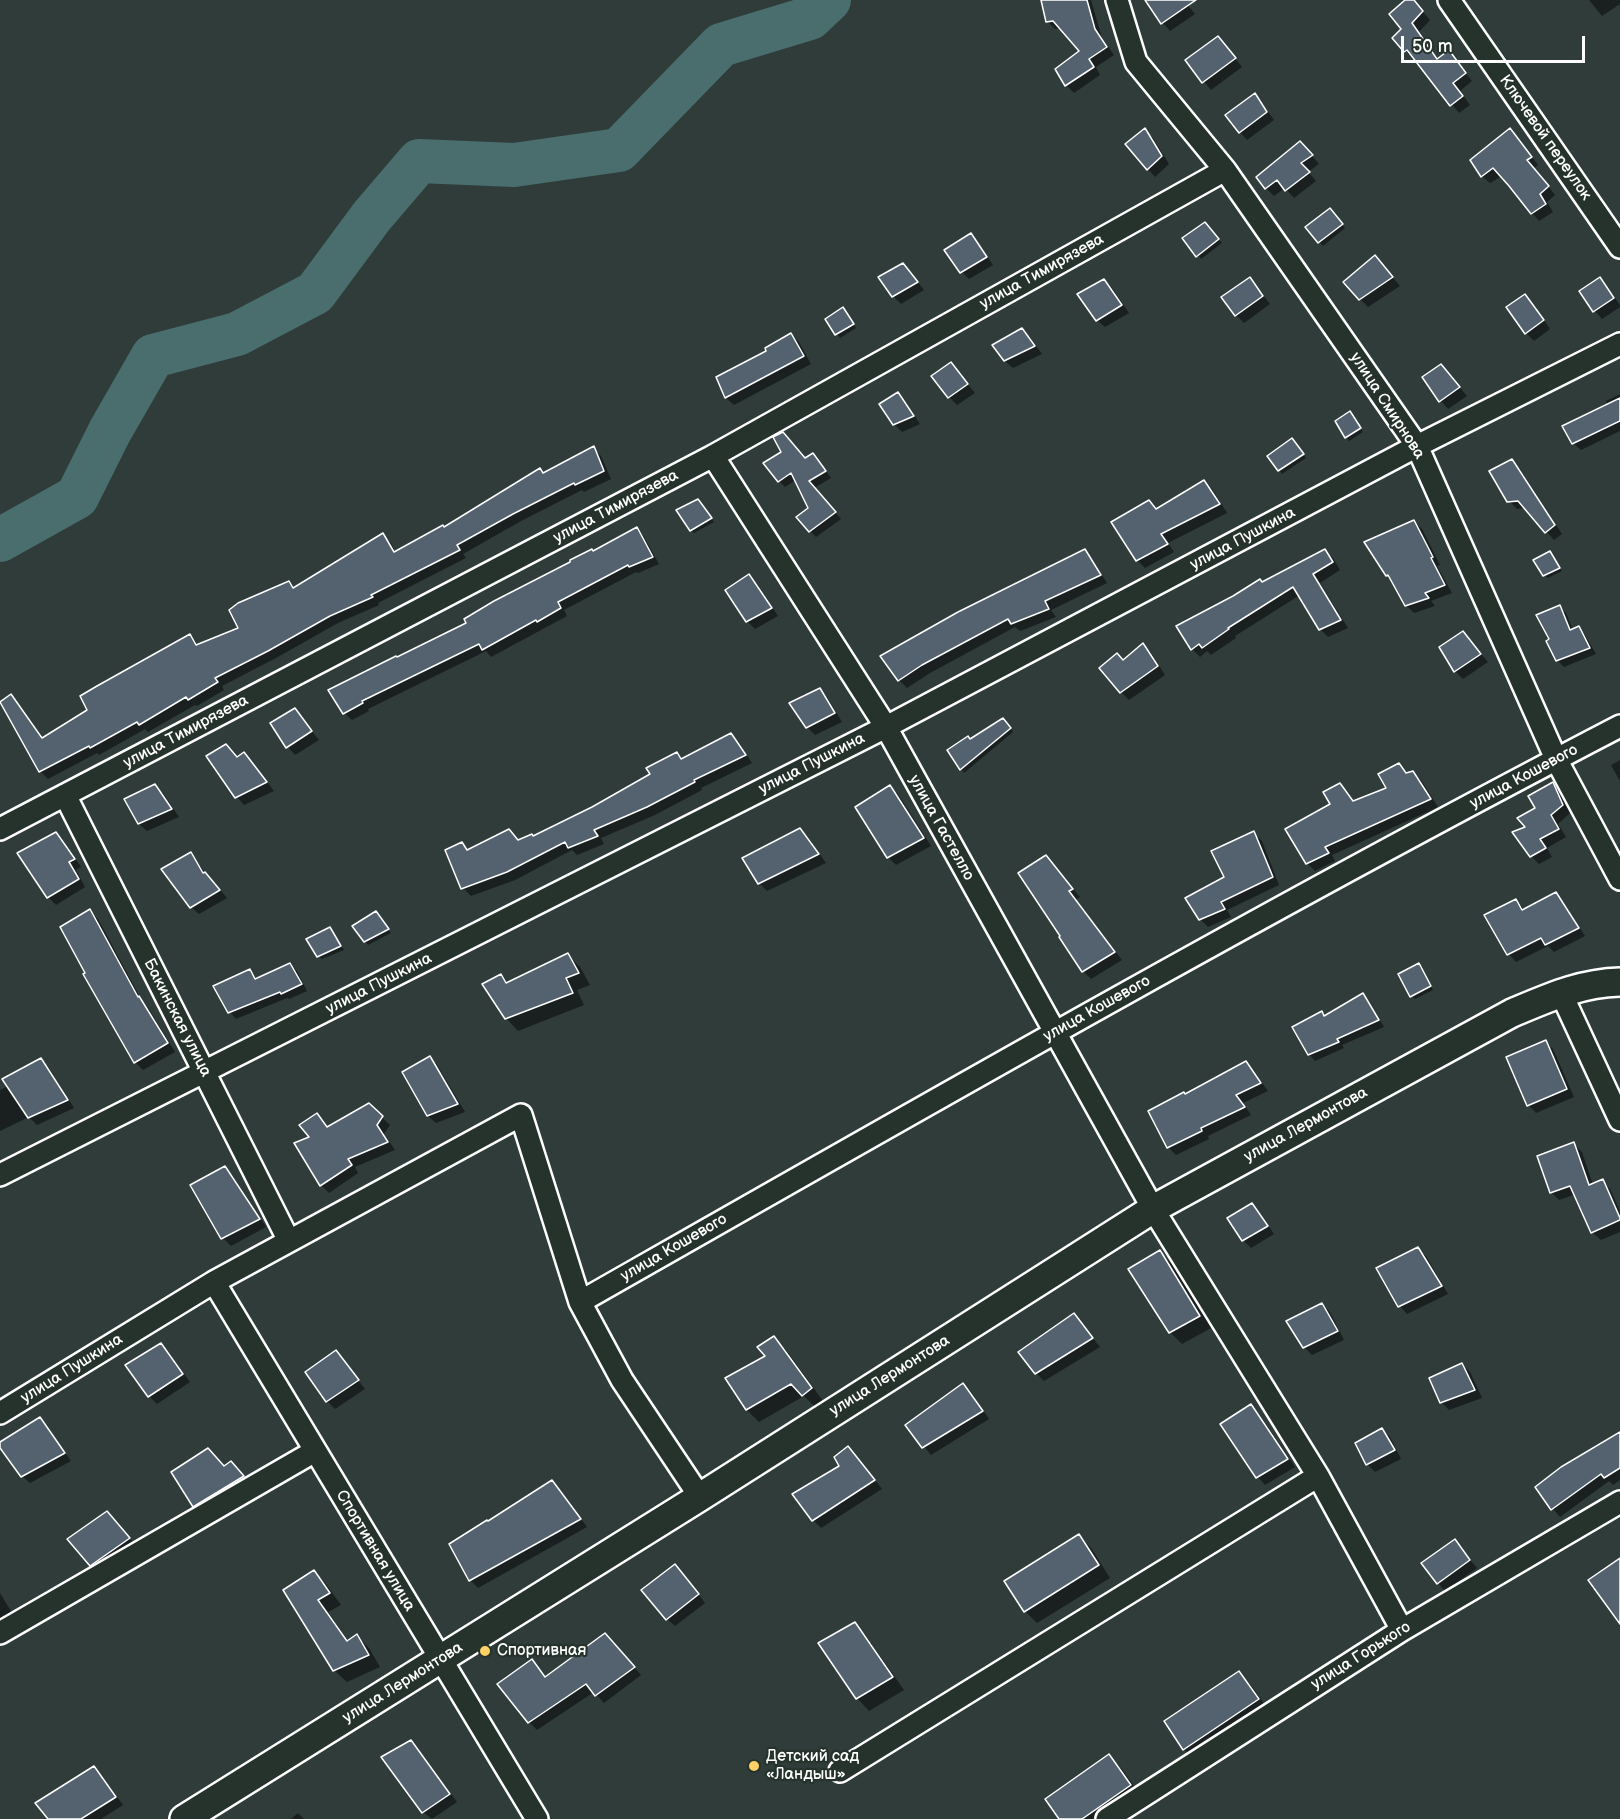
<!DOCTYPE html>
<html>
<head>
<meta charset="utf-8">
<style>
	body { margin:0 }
	#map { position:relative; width:1620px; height:1819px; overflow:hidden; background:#2f3c3a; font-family:"Balsamiq Sans",sans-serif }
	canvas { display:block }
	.scale { position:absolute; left:1401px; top:36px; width:184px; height:27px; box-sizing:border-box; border:3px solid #fff; border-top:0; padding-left:8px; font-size:18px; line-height:21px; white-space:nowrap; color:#fff; -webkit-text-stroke:4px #26332d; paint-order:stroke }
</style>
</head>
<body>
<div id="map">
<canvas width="1620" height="1819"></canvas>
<div class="scale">50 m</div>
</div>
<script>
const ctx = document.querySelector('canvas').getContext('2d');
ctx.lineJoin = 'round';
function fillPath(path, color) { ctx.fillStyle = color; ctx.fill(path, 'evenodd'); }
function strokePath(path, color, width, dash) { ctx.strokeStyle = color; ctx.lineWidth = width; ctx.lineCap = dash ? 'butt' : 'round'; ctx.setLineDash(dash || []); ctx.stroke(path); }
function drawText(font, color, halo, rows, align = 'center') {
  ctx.font = font + ' "Balsamiq Sans",sans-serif'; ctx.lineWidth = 4.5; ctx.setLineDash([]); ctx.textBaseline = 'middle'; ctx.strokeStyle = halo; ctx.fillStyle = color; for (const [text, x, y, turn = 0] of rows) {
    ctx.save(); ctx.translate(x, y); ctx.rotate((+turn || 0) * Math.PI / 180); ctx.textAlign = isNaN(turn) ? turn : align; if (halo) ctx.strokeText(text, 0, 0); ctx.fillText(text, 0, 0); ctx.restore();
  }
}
const shadow = new Path2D(`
	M1043 0H1091L1102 38 1114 55 1096 67 1100 75 1074 93 1066 85 1081 52 1061 28 1055 29 1047 21Z
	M1156 0H1184L1195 14 1170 31 1163 23Z
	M1407 0H1412L1430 20 1419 32 1439 60 1449 52 1472 81 1460 91 1470 105 1459 113 1415 58 1413 59 1394 38 1403 29Z
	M1589 0H1620V4L1602 16Z
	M1225 46 1242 67 1211 90 1187 61Z
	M1255 95 1262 103 1274 120 1247 140 1240 132Z
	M1145 130 1153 138 1169 164 1155 177 1148 169Z
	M1518 138 1538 165 1534 168 1555 195 1547 202 1553 212 1539 221 1502 176 1490 183 1482 176Z
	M1308 151 1319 164 1308 172 1316 181 1294 198 1285 188 1274 196 1266 188Z
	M1329 210 1345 228 1323 246 1307 227Z
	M1209 228 1222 243 1201 259 1184 239Z
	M971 235 978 243 993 265 969 279 962 272Z
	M1375 257 1400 286 1368 307 1360 299Z
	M903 264 924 290 901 304 893 296Z
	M1250 279 1270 304 1244 323 1236 315Z
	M1599 279 1607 287 1620 305V307L1602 319 1595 311 1581 291Z
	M1104 280 1112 288 1129 313 1105 327 1097 320Z
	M1525 296 1533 304 1550 329 1534 341 1526 333Z
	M846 312 856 328 840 338 827 319Z
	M1022 329 1030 337 1042 354 1013 368 1005 361Z
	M791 334 799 342 811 364 734 405 726 398 718 378 768 352Z
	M951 364 975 393 957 405 949 397Z
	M1448 374 1467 396 1448 409 1441 401 1424 377Z
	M898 394 906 402 920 424 902 432 894 424Z
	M1620 394V431L1581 450 1573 443 1608 405 1606 401Z
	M1353 416 1363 432 1349 441 1346 437Z
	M1295 444 1306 458 1282 474 1279 470Z
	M593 448 601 456 611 479 584 492 582 490 521 521 463 554 466 558 378 603 379 605 338 623 276 658 222 686 224 690 197 706 195 705 148 732 145 729 99 755 97 753 48 779 40 771 11 696 19 704 44 739 88 711 189 636 198 646 240 629 288 582 294 589 383 535 391 543 396 553 444 529Z
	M783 453 819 461 831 478 814 488 841 519 816 537 810 531V509L796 480 785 487 779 481Z
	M1512 461 1520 469 1562 534 1554 540 1526 508 1517 509 1509 501Z
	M1204 482 1212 489 1227 513 1168 543 1174 552 1145 568 1137 560 1157 510Z
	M701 504 714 522 694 533 691 530Z
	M1414 521 1422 529 1440 565 1437 566 1452 593 1431 601 1435 606 1414 613 1406 605 1394 582 1387 575Z
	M637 529 644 537 659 564 638 573 636 572 564 610 567 616 491 657 486 651 368 709 369 711 352 720 344 713 397 659 469 623Z
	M1085 551 1092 559 1107 583 1051 610 1056 617 1020 631 1015 627 930 673 907 688 899 680Z
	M1325 551 1333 558 1340 570 1320 583 1348 628 1328 637 1320 629 1300 595 1235 636 1236 638 1211 655 1207 651 1200 657 1192 649 1263 584Z
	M1550 553 1562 571 1548 578 1544 575Z
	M749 576 757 584 778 616 755 629 747 621Z
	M1560 607 1566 613 1573 630 1579 628 1585 635 1596 654 1564 667 1557 660 1551 640Z
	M1463 633 1488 662 1463 679 1456 672 1441 647Z
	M1143 645 1151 653 1165 675 1129 700 1121 692 1124 662Z
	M819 689 827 697 842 722 815 735 807 727Z
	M294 710 319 740 295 755 288 747Z
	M1007 723 1013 732 964 773 949 750Z
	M731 734 738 742 752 763 701 788 702 790 655 815 601 838 604 844 577 855 572 850 515 880 471 896 463 888 462 844 469 851 509 831 519 841 534 837 593 808 652 774 677 754 682 760Z
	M237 759 252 762 274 791 244 805 237 797Z
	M1620 760V781L1611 765Z
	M1399 765 1408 774 1413 772 1421 780 1438 807 1332 855 1335 861 1315 871 1307 863 1339 785 1354 803 1389 788Z
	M1553 784 1561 792 1570 813 1558 824 1566 837 1547 848 1552 857 1539 864 1531 856 1527 828 1537 808Z
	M155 786 163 793 179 817 147 831 139 824 126 800Z
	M890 787 898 794 931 846 896 865 888 857Z
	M800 829 808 837 826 863 767 891 759 883Z
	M1254 833 1262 841 1279 885 1227 910 1231 917 1208 927 1200 919Z
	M56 834 64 842 81 867 76 870 85 887 56 905 48 897 19 853Z
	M190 854 227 898 199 914 191 907Z
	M1046 857 1080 897 1076 899 1122 960 1091 979 1083 971Z
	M1555 894 1563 902 1585 936 1554 952 1548 946 1516 962 1509 954 1516 900 1525 910Z
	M90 911 98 919 142 1001 147 1006 175 1052 143 1070 135 1062 87 973Z
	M379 917 391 933 368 945 365 941Z
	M333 933 344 950 322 959 318 956Z
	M568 955 580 967 590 985 577 990 584 1005 518 1031 506 1018 500 976 508 984Z
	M290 964 297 971 307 991 289 999 287 998 236 1019 230 1012 249 971 257 979Z
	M1419 965 1422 968 1433 990 1415 999 1412 996Z
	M1363 995 1369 1001 1384 1027 1342 1045 1344 1048 1315 1061 1309 1054 1321 1013 1325 1017Z
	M1545 1042 1553 1049 1574 1097 1536 1113 1528 1105Z
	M430 1058 437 1065 465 1112 436 1123 428 1116Z
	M41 1060 49 1068 74 1108 37 1125 29 1117 0 1131V1090L8 1086Z
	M1245 1063 1253 1071 1268 1091 1243 1103 1251 1115 1208 1136 1209 1139 1176 1155 1168 1147 1185 1095Z
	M369 1105 390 1125 384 1134 395 1150 355 1167 358 1173 329 1193 321 1185 296 1144 311 1138 317 1115 328 1128Z
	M1574 1144 1582 1152 1593 1185 1602 1181 1610 1189 1620 1211V1232L1601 1240 1593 1233 1576 1194 1559 1200 1551 1192Z
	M225 1168 233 1176 266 1227 231 1246 223 1238 192 1186Z
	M1252 1205 1260 1213 1274 1234 1251 1248 1243 1240Z
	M1418 1249 1426 1256 1448 1294 1407 1314 1400 1306 1378 1268Z
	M1160 1252 1172 1264 1211 1328 1182 1344 1170 1332Z
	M1322 1304 1330 1312 1344 1340 1312 1355 1304 1347Z
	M1074 1315 1100 1347 1044 1381 1036 1373Z
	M774 1338 786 1350 823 1401 815 1407 804 1396 759 1422 747 1410 727 1379 767 1356Z
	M160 1344 168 1352 190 1382 157 1404 149 1396Z
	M336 1352 365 1389 335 1409 327 1401Z
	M1462 1364 1470 1372 1482 1398 1449 1410 1441 1402Z
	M963 1384 971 1392 989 1419 931 1455 907 1425Z
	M1251 1406 1259 1414 1295 1467 1265 1485 1258 1477Z
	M39 1419 47 1427 71 1461 30 1483 22 1476 0 1443Z
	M1382 1430 1390 1437 1401 1459 1375 1472 1367 1464Z
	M1620 1434V1480L1613 1485 1609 1481 1560 1517 1553 1509Z
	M856 1456 882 1489 821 1528 813 1520Z
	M224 1467 239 1470 250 1484 202 1514 194 1506Z
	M552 1482 560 1490 587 1527 478 1588 470 1580Z
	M115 1521 137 1547 99 1573 91 1565Z
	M1079 1536 1091 1548 1110 1578 1037 1623 1025 1611Z
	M1454 1541 1477 1568 1445 1591 1438 1583Z
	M313 1572 326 1584 341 1605 328 1612 349 1642 357 1636 369 1648 380 1667 347 1682 334 1670 285 1590Z
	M683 1574 705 1603 675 1626 667 1619Z
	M0 1593 17 1621 0 1631Z
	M854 1624 866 1636 904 1690 869 1711 857 1698 820 1643Z
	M613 1643 641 1675 604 1703 594 1692 537 1730 529 1722 532 1661 546 1678Z
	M1239 1673 1251 1685 1270 1712 1196 1761 1184 1749Z
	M410 1742 418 1749 457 1802 432 1819 423 1812Z
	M1109 1756 1121 1768 1142 1797 1111 1819H1061Z
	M94 1768 102 1776 123 1805 101 1819H50Z
	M298 1813 304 1819H291Z`);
const river = new Path2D(`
	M0 540 77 497 110 431 153 356 237 334 315 293 372 216 419 161 514 165 619 150 721 45 810 18 829 0`);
const building = new Path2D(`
	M1041 0H1087L1095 29 1107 47 1089 59 1094 67 1065 86 1055 69 1079 51 1053 21 1046 22Z
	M1145 0H1196L1161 24Z
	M1405 0H1414L1423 11 1412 23 1437 59 1449 50 1466 73 1453 83 1463 96 1450 106 1407 50 1404 52 1392 38 1401 29 1389 14Z
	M1218 36 1236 58 1202 83 1185 60Z
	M1255 93 1267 112 1239 133 1225 115Z
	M1145 128 1162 156 1147 170 1125 144Z
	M1510 128 1532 157 1527 160 1549 186 1540 194 1546 204 1531 214 1509 186 1493 168 1481 177 1470 160Z
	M1300 141 1313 155 1301 163 1310 172 1285 191 1277 180 1265 189 1256 177Z
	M1330 208 1343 224 1318 243 1305 227Z
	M1205 222 1219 239 1196 257 1182 238Z
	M971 233 987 257 960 273 944 250Z
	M1375 255 1393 277 1359 300 1343 282Z
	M903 263 918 282 892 297 878 277Z
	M1250 277 1263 296 1235 316 1221 297Z
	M1600 277 1614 298 1593 312 1579 291Z
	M1104 279 1122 305 1096 321 1077 294Z
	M1525 294 1544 320 1525 334 1506 307Z
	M843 307 854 324 835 335 825 319Z
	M1022 328 1035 346 1004 361 992 345Z
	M791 333 804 356 725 398 716 377 766 351 765 348Z
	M951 362 968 384 948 398 931 376Z
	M1441 364 1460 387 1439 402 1422 377Z
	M898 392 914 416 893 425 879 404Z
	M1620 398V421L1572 444 1562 426Z
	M1350 411 1361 428 1345 438 1335 421Z
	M783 432 805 458 813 453 826 471 809 481 836 512 809 532 796 517 808 508 791 473 778 482 763 463 781 452 773 437Z
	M1292 438 1304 454 1278 471 1267 456Z
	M594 446 604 471 575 485 574 483 513 514 457 545 460 550 371 595 373 597 330 616 268 651 215 678 218 682 188 700 186 697 139 725 137 722 90 748 89 746 39 772 0 702 11 694 42 738 87 710 80 696 97 686 190 634 196 645 238 628 229 610 238 603 289 581 293 588 383 533 394 552 443 525 444 527 540 468 543 473Z
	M1512 459 1555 525 1545 533 1518 501 1507 502 1489 471Z
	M1204 480 1220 504 1161 534 1168 544 1136 561 1111 522 1149 500 1156 509Z
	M698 499 712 518 690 531 676 510Z
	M1414 520 1433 557 1431 558 1445 585 1425 593 1429 598 1405 606 1388 575 1386 576 1364 542Z
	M637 527 653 557 629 567 628 565 558 602 561 608 537 622 536 620 482 650 479 644 362 701 363 703 343 714 328 690 396 656 397 657 466 623 464 619 494 601 570 562V560L592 549 593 551Z
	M1085 549 1101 575 1045 601 1049 609 1011 624 1008 619 922 665 898 681 880 656 958 612Z
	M1325 549 1333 562 1313 574 1341 620 1319 630 1293 587 1228 628 1229 629 1202 648 1199 644 1191 650 1176 626 1233 596 1260 579 1262 582Z
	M1550 551 1560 568 1543 576 1533 560Z
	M749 574 772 608 746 622 725 590Z
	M1560 605 1570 630 1579 626 1590 648 1556 661 1546 641 1549 639 1536 615Z
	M1463 631 1481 654 1454 672 1439 647Z
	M1143 643 1158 666 1120 693 1099 668 1117 653 1123 660Z
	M820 688 835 713 806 728 789 703Z
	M295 708 312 731 286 748 270 723Z
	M1003 718 1011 728 960 770 947 750 968 736 970 739Z
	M731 733 746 755 694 780 695 782 647 807 594 830 598 836 568 848 565 842 507 872 461 889 445 850 462 842 467 850 509 829 518 840 532 834 533 836 592 807 650 774 646 768 677 752 681 759Z
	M226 744 237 757 244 752 267 782 235 798 206 756Z
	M1399 763 1406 773 1413 771 1431 799 1325 847 1329 853 1306 864 1285 829 1330 804 1323 792 1340 783 1353 801 1386 788 1378 774Z
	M1553 782 1563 805 1551 815 1559 829 1540 839 1546 848 1530 857 1512 832 1525 827 1517 818 1535 808 1528 796Z
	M155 784 172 809 138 824 124 799Z
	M890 785 924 838 887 858 855 807Z
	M800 828 819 854 758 884 742 858Z
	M1254 831 1273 877 1221 902 1225 909 1199 920 1185 898 1224 877 1211 851Z
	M56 832 75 859 69 862 79 879 47 898 17 853Z
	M191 852 203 873 205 872 220 890 190 908 161 869Z
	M1046 855 1073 889 1069 891 1115 952 1082 972 1059 937 1060 936 1018 873Z
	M1556 892 1579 928 1545 945 1541 938 1507 955 1484 915 1516 899 1522 910Z
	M90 909 138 997 139 996 168 1043 134 1063 83 974 85 973 60 927Z
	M376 911 389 929 364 942 352 926Z
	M330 927 341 946 317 957 306 939Z
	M568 953 579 973 566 978 573 993 505 1019 482 984 501 974 506 983Z
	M290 963 302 984 281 994 280 992 228 1013 213 986 250 969 255 979Z
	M1419 963 1431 986 1410 997 1398 974Z
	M1363 993 1379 1020 1337 1039 1339 1042 1308 1055 1292 1027 1322 1011 1324 1016Z
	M1546 1040 1567 1089 1527 1106 1506 1057Z
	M430 1056 458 1104 427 1116 402 1072Z
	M41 1058 68 1100 28 1118 2 1079Z
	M1246 1061 1261 1083 1236 1095 1245 1107 1201 1128 1202 1131 1167 1148 1148 1111 1184 1092 1185 1094Z
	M369 1103 383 1116 377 1125 388 1142 348 1159 352 1165 320 1186 294 1143 309 1137 299 1125 317 1113 327 1127Z
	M1574 1142 1589 1185 1603 1179 1620 1218V1220L1591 1233 1570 1186 1550 1193 1537 1156Z
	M225 1166 260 1219 221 1239 190 1185Z
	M1252 1203 1268 1226 1242 1241 1227 1218Z
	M1418 1247 1442 1286 1398 1307 1376 1268Z
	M1160 1250 1200 1316 1169 1333 1128 1269Z
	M1322 1303 1338 1331 1303 1348 1286 1321Z
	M1074 1313 1093 1338 1035 1374 1018 1352Z
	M774 1336 812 1388 802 1396 791 1384 746 1410 725 1378 765 1356 757 1347Z
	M161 1343 183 1374 148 1397 125 1365Z
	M336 1350 359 1380 326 1402 305 1372Z
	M1462 1363 1475 1390 1440 1403 1429 1378Z
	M963 1383 983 1411 922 1448 905 1425Z
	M1251 1404 1288 1459 1256 1478 1220 1424Z
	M40 1417 65 1453 21 1477 0 1448V1442Z
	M1382 1428 1395 1450 1366 1465 1355 1443Z
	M1620 1432V1468L1604 1478 1601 1474 1551 1510 1535 1487 1561 1467Z
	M848 1446 875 1480 812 1521 792 1494 839 1466 834 1457Z
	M208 1448 224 1466 231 1461 244 1476 193 1507 171 1472Z
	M552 1480 581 1519 469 1581 449 1544 487 1520 488 1521Z
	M107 1511 130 1538 90 1566 67 1539Z
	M1079 1534 1099 1565 1024 1612 1004 1581Z
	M1455 1539 1470 1560 1437 1584 1421 1563Z
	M1620 1558V1624L1588 1580Z
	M675 1564 699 1594 666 1620 641 1590Z
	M314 1570 330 1593 318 1600 347 1641 357 1634 369 1655 333 1671 283 1590Z
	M855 1622 893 1677 856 1699 818 1643Z
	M605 1633 635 1667 595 1696 586 1684 528 1723 497 1684 532 1659 545 1677Z
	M1239 1671 1259 1699 1183 1750 1164 1721Z
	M411 1740 450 1794 422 1813 381 1757Z
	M1109 1754 1131 1785 1082 1819H1059L1045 1799Z
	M94 1766 116 1797 81 1819H48L35 1803Z`);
const minor = new Path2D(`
	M1117 0 1136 62 1225 170 1417 446 1556 759 1620 879
	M1449 0 1620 247
	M713 456 886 727 1153 1209 1318 1476 1402 1630
	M65 795 289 1241
	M0 829 713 456 1225 170
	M1561 993 1620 1120
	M0 1175 886 727 1417 446 1620 344
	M214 1282 537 1819
	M580 1302C924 1106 1268 909 1620 726
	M0 1413 214 1282 521 1115 580 1302 622 1380 700 1497
	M0 1633 315 1451
	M840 1771 1318 1476
	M1107 1819 1402 1630 1620 1502`);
const tertiary = new Path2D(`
	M184 1819 700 1497 1153 1209 1512 1013C1548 998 1580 983 1620 982`);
const markers = [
	[485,1651,6,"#ffd166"],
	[754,1766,6,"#ffd166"]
];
const streetNames = [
	["Ключевой переулок",1545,138,55],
	["улица Тимирязева",1042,272,-29],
	["улица Смирнова",1387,406,57],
	["улица Тимирязева",616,507,-28],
	["улица Пушкина",1243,539,-28],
	["улица Тимирязева",186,732,-28],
	["улица Пушкина",812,764,-27],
	["улица Кошевого",1524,777,-28],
	["улица Гастелло",941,828,61],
	["улица Пушкина",379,984,-27],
	["улица Кошевого",1097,1009,-29],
	["Бакинская улица",177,1018,63],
	["улица Лермонтова",1306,1125,-29],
	["улица Кошевого",674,1248,-30],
	["улица Пушкина",72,1369,-32],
	["улица Лермонтова",890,1376,-32],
	["Спортивная улица",375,1551,59],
	["улица Горького",1361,1656,-32],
	["улица Лермонтова",403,1683,-32]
];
const poiNames = [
	["Спортивная",497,1651],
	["Детский сад",766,1757],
	["«Ландыш»",766,1775]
];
fillPath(shadow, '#0007');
strokePath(river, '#496e6d', 44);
fillPath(building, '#54626f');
strokePath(building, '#fff', 1.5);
strokePath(minor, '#fff', 26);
strokePath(tertiary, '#fff', 32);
strokePath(minor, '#26332d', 21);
strokePath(tertiary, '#26332d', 27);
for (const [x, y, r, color] of markers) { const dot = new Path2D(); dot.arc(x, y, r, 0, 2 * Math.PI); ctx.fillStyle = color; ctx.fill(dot); strokePath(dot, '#26332d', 2); }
drawText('16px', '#fff', '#26332d', streetNames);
drawText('16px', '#fff', '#26332d', poiNames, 'left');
</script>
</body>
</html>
